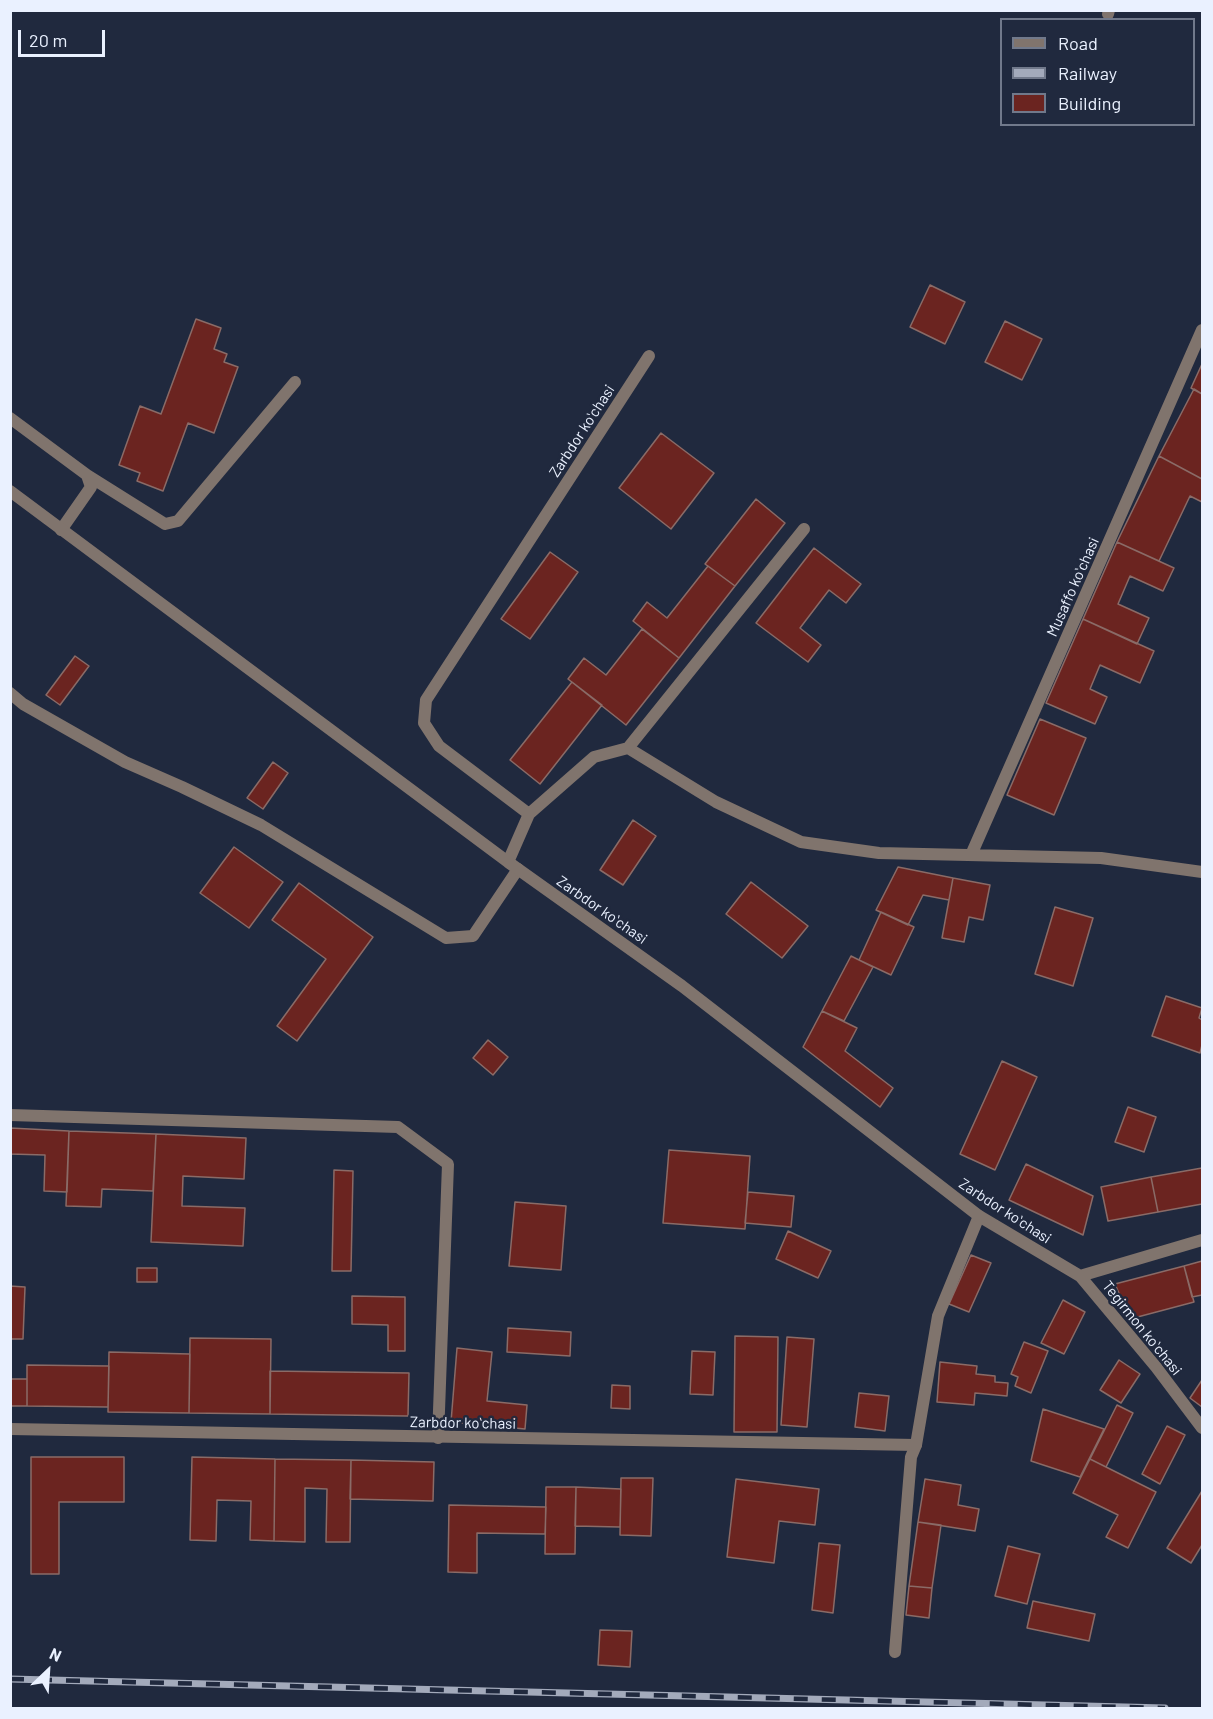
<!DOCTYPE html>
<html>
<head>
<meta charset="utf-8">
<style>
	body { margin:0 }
	#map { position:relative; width:1213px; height:1719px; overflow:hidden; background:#20293e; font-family:Barlow,sans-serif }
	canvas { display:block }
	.frame { position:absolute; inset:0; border:12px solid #eaf1ff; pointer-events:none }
	.legend { position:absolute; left:1000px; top:18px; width:195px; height:108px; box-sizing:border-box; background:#20293e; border:2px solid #71798b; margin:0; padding:8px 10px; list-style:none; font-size:18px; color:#eaf1ff }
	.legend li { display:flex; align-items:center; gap:12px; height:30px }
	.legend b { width:30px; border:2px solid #71798b }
	.north { position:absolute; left:18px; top:1641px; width:60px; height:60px; -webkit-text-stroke:4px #20293e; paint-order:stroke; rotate:25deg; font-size:16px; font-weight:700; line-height:24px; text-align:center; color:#eaf1ff }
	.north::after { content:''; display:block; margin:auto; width:21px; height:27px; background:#eaf1ff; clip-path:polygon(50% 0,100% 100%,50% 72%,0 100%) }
	.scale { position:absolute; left:18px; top:30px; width:87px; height:27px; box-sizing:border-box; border:3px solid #eaf1ff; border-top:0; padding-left:8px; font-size:18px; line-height:21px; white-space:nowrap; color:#eaf1ff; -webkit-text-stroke:4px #20293e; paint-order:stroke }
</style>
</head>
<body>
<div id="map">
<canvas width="1213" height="1719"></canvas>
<div class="frame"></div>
<ul class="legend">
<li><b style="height:8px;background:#80746d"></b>Road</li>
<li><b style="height:8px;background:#a3aabb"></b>Railway</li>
<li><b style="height:16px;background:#6b2420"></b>Building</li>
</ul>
<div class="north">N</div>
<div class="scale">20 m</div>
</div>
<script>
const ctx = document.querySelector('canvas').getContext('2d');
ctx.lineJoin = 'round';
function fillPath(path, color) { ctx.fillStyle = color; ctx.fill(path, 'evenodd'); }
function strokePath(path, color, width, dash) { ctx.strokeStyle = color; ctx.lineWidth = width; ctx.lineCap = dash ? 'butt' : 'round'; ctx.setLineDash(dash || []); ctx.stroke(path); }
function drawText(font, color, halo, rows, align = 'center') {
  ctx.font = font + ' Barlow,sans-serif'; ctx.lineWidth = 5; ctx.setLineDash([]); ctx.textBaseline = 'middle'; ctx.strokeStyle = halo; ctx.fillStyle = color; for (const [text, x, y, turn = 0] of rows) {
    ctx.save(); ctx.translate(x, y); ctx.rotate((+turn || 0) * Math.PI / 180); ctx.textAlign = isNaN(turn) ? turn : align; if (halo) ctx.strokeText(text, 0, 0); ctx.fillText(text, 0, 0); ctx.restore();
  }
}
const building = new Path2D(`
	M930 285 965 302 945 344 910 327Z
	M196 319 221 328 214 349 227 354 224 362 238 367 214 433 188 423 163 491 137 481 140 473 119 465 140 406 161 414Z
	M1005 321 1042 339 1022 380 985 362Z
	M1202 364V394L1191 388Z
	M1194 389 1202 394V479L1159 456Z
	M661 433 714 473 671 529 619 488Z
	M1159 456 1202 479V502L1190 496 1159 561 1117 542Z
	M756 499 785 523 735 586 705 564Z
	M1117 542 1174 568 1163 591 1130 576 1118 604 1149 618 1137 644 1083 619Z
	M814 548 861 584 846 603 829 590 800 628 821 645 808 662 756 623Z
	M550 552 578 572 530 639 501 619Z
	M708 566 735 586 679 658 633 621 647 602 667 618Z
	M1083 619 1154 651 1140 683 1100 665 1090 689 1107 697 1095 724 1046 703Z
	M642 629 679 658 626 725 568 679 584 658 606 675Z
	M75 656 89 666 60 705 46 695Z
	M572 682 602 705 540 784 510 760Z
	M1040 719 1086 738 1054 815 1007 795Z
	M273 762 288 773 263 809 247 798Z
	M633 820 656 836 623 885 600 870Z
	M234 847 283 882 249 928 200 893Z
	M898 867 953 878 949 900 923 895 908 925 876 910Z
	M953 878 990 885 983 920 969 917 964 942 942 938Z
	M751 882 808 926 782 958 726 914Z
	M299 883 373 937 297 1041 277 1026 326 959 272 920Z
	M1055 907 1093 918 1073 986 1035 974Z
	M881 912 914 927 891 975 859 960Z
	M851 956 873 967 844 1021 822 1011Z
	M1166 996 1202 1008 1199 1018 1202 1020V1045L1200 1053 1152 1036Z
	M822 1011 857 1028 845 1051 893 1088 880 1107 803 1047Z
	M488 1040 508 1057 493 1075 473 1058Z
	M1002 1061 1037 1077 995 1170 960 1154Z
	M1128 1107 1156 1117 1144 1152 1115 1142Z
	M10 1128 69 1131 67 1192 44 1191 45 1155 10 1154Z
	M69 1131 156 1134 153 1191 102 1189 101 1207 66 1206Z
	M156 1134 246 1138 244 1179 183 1176 182 1206 245 1208 243 1246 151 1242Z
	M669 1150 750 1156 745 1229 663 1223Z
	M1026 1164 1093 1196 1083 1235 1009 1200Z
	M1202 1168V1204L1158 1212 1151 1177Z
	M334 1170 353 1171 351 1271H332Z
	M1151 1177 1158 1212 1108 1221 1101 1187Z
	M748 1192 794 1196 791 1227 745 1223Z
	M515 1202 566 1206 561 1270 509 1266Z
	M788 1231 831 1251 818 1278 776 1259Z
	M971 1255 991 1263 969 1312 949 1304Z
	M1202 1261V1295L1192 1297 1184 1266Z
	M1184 1266 1194 1302 1130 1319 1115 1284Z
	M137 1268H157V1282H137Z
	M10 1286 25 1287 23 1339H10Z
	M352 1296 405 1297V1351H388V1325L352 1324Z
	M1063 1300 1085 1312 1064 1354 1041 1343Z
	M508 1328 571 1332 570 1356 507 1352Z
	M735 1336 778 1337 777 1432H734Z
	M787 1337 814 1339 807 1427 781 1425Z
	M190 1338 271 1339 270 1414 189 1413Z
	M1024 1342 1048 1351 1031 1393 1015 1386 1018 1377 1011 1374Z
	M457 1348 492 1352 487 1401 527 1405 525 1429 451 1422Z
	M692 1351 715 1352 713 1395 690 1394Z
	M109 1352 190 1354 189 1413 108 1412Z
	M1119 1360 1140 1374 1121 1403 1100 1390Z
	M940 1362 977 1366 976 1374 995 1376V1382L1008 1383 1007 1396 975 1393 974 1405 937 1402Z
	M27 1365 109 1366 108 1407 27 1406Z
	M270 1371 409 1373 408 1416 270 1414Z
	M10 1379H27V1406H10Z
	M1202 1380V1407L1190 1398Z
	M612 1385 630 1386V1409L611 1408Z
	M859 1393 889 1396 885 1431 855 1427Z
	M1117 1405 1133 1413 1106 1467 1090 1459Z
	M1043 1409 1104 1429 1080 1477 1031 1461Z
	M1167 1426 1185 1435 1160 1484 1142 1474Z
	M31 1457H124V1502H59V1574H31Z
	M192 1457 275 1459 274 1541 250 1540 251 1501 217 1500 216 1541 190 1540Z
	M275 1459 351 1460 350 1542H326L327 1489 305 1488V1542L274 1541Z
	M1090 1459 1156 1492 1128 1548 1106 1537 1118 1515 1073 1493Z
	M351 1460 434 1462 433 1501 350 1499Z
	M621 1478H653L651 1536 620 1535Z
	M736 1479 819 1489 815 1525 779 1521 774 1563 727 1557Z
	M925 1479 961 1485 958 1505 979 1509 975 1531 918 1522Z
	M546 1487H576L575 1554H545Z
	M576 1487 621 1489 620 1527 575 1526Z
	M1202 1491V1545L1191 1563 1167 1548Z
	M449 1505 546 1507 545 1534 477 1533V1573L448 1572Z
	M918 1522 941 1525 932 1588 909 1586Z
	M819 1543 840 1545 833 1613 812 1610Z
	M1008 1546 1040 1554 1027 1604 995 1596Z
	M909 1586 932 1588 929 1618 906 1615Z
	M1033 1601 1095 1614 1089 1641 1027 1628Z
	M600 1630 632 1631 630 1667 598 1665Z`);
const lane = new Path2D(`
	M1108 14 1109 10
	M10 418 87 475 91 487 61 530
	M87 475 165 524 178 521 295 382
	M10 693 23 704 125 762 182 787 261 825 446 938 473 936 518 869
	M10 1115 398 1127 448 1164 438 1438
	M895 1652 911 1457 916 1445 938 1316 979 1216`);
const street = new Path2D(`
	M649 356 426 700 424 723 439 746 529 814 508 862 682 986 979 1216 1080 1276 1202 1240
	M10 491 508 862
	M628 748 804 529
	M529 814 594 757 628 748 716 802 801 842 879 853 1101 858 1202 872
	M971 855 1202 330
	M1080 1276 1156 1367 1202 1428
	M10 1429 916 1445`);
const rail = new Path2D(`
	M10 1679 1165 1708`);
const streetNames = [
	["Zarbdor koʻchasi",582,431,-57],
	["Musaffo koʻchasi",1073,587,-66],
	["Zarbdor koʻchasi",602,910,35],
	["Zarbdor koʻchasi",1005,1211,33],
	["Tegirmon koʻchasi",1142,1328,51],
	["Zarbdor koʻchasi",463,1423,1]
];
fillPath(building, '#6b2420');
strokePath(building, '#8a6b67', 1.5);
strokePath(lane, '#80746d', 12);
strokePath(street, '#80746d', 12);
strokePath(rail, '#a3aabb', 7);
strokePath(rail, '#20293e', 4.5, [14]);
drawText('15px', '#eaf1ff', '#20293e', streetNames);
</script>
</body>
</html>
